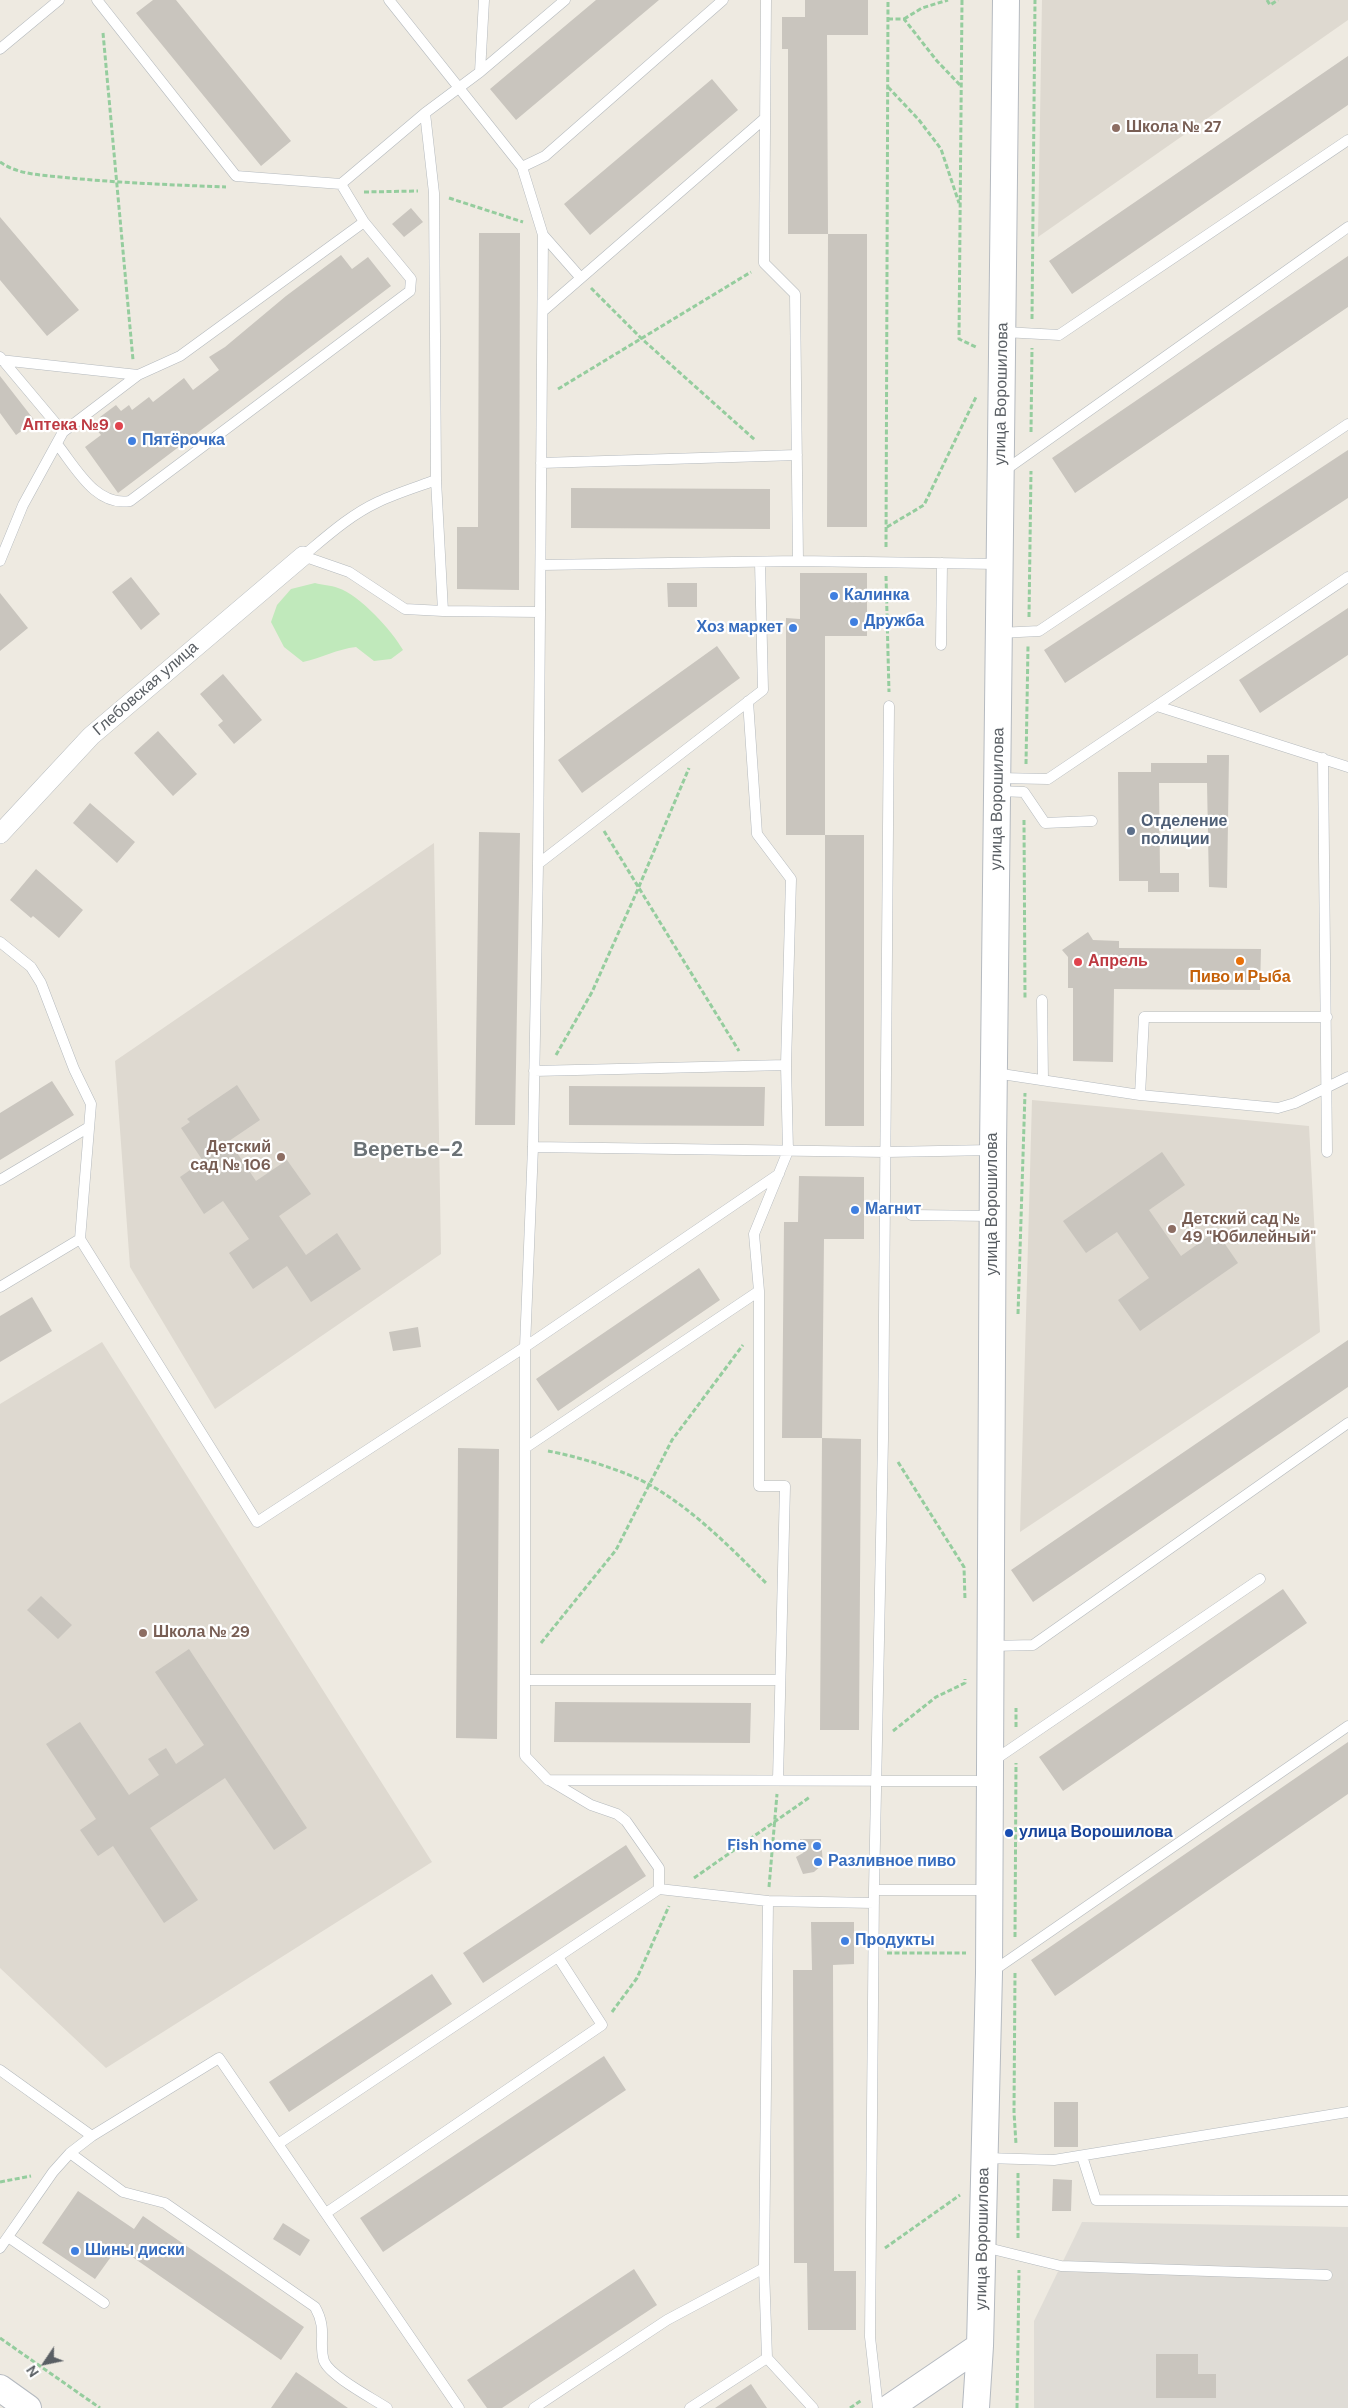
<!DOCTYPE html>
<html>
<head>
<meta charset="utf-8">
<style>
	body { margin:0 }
	#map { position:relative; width:1348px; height:2408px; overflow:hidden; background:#eeeae1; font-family:"DM Sans",sans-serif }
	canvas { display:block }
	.north { position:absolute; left:20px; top:2338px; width:50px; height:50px; -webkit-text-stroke:4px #fff; paint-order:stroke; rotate:236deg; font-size:14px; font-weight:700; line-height:20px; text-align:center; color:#5a5f64 }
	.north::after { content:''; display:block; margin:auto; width:18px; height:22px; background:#5a5f64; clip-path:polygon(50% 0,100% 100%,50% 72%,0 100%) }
</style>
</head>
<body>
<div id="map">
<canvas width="1348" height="2408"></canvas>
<div class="north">N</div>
</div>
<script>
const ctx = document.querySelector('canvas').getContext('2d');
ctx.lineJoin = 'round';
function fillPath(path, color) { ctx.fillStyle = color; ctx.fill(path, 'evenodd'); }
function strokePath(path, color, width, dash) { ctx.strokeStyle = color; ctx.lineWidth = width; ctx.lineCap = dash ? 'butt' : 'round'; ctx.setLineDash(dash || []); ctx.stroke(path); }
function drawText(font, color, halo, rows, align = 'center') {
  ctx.font = font + ' "DM Sans",sans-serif'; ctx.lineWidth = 4.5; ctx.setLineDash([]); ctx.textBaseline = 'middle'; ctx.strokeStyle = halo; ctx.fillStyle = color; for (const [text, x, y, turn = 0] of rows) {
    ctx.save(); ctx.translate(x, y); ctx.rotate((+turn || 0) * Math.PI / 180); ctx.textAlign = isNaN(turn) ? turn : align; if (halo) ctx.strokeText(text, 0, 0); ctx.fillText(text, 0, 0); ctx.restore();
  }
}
const industrial = new Path2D(`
	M1082 2222 1348 2227V2408H1034V2321Z`);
const education = new Path2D(`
	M1042 0H1348V20L1038 237Z
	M434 843 441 1254 215 1409 130 1267 115 1061Z
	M1032 1100 1309 1126 1320 1332 1020 1532Z
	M102 1342 432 1862 106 2068 0 1968V1404Z`);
const green = new Path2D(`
	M315 583C322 585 331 585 338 588 359 594 393 632 403 650L391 659 374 661 356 647C337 649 322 658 303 662L284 647 271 622 277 605 291 589Z`);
const building = new Path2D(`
	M153 0H176L291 141 261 166 136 13Z
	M596 0H659L516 120 490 89Z
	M805 0H868V35H827L828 234H788V49H782V17H805Z
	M1348 56V105L1072 294 1049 261Z
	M712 79 738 110 590 235 564 204Z
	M411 208 423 222 404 237 392 224Z
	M0 217 79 310 47 336 0 280Z
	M479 233H520L519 590 457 589V527H478Z
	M828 234H867V527H827Z
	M341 255 352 269 368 257 391 286 118 493 85 447 101 435 96 429 104 423 100 417 116 405 121 411 129 405 132 410 149 397 153 402 184 378 193 390 219 370 209 357 225 347 286 296Z
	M1348 256V307L1075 493 1052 458Z
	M0 376 35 421 16 435 0 413Z
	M1348 450V498L1065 683 1044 650Z
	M571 488 770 489V529L571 528Z
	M800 573H867V636H825V835H786V618L800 619Z
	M131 577 160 614 141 630 112 592Z
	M667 583H697V607H668Z
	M0 593 28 628 0 651Z
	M1348 608V655L1260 713 1239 680Z
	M717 646 740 678 582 793 558 760Z
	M223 674 262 720 234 744 218 725 223 721 200 694Z
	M158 731 197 774 173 796 134 753Z
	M1207 755H1229L1227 888 1209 887 1207 783H1159L1160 873H1179V892H1148V881H1119L1118 772H1151V763H1207Z
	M90 803 135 842 117 863 73 823Z
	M479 832 520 833 515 1125H475Z
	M825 835H864V1126H825Z
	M36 869 83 910 59 938 33 916 31 918 10 900Z
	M1088 932 1093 940 1119 941V948L1261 949 1260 990 1114 989 1113 1062 1073 1061V988H1068V957L1062 950Z
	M52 1081 74 1115 0 1160V1113Z
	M237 1085 260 1120 229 1141 256 1181 287 1160 311 1194 279 1216 306 1255 337 1233 361 1269 311 1302 287 1266 253 1289 229 1253 249 1239 223 1201 204 1214 180 1177 203 1161 181 1128 190 1122 187 1119Z
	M569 1086 765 1087 764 1126 569 1125Z
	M1162 1152 1185 1185 1149 1210 1181 1256 1216 1231 1238 1263 1140 1331 1118 1300 1149 1278 1117 1232 1086 1253 1063 1221Z
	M799 1176 864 1177V1239H824L822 1438H782L784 1222H798Z
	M699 1268 720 1300 558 1411 536 1379Z
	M32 1297 52 1331 0 1362V1316Z
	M418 1327 421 1347 393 1351 389 1332Z
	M1348 1340V1387L1033 1602 1011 1570Z
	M822 1438 861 1439 859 1730H820Z
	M458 1448 499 1449 497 1739 456 1738Z
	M1283 1589 1307 1623 1063 1791 1039 1757Z
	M41 1596 72 1625 58 1639 27 1610Z
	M189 1649 307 1828 274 1850 225 1778 150 1828 198 1900 164 1923 113 1846 98 1856 80 1830 96 1819 46 1744 80 1722 129 1795 159 1775 148 1759 166 1748 176 1764 204 1745 155 1672Z
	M555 1702 751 1703 750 1743 554 1742Z
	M1348 1742V1794L1055 1996 1031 1960Z
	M800 1839H821L823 1864 814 1872 803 1874 796 1857 803 1853Z
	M626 1845 646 1876 483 1983 463 1953Z
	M811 1922H854V1964L833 1965 834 2271H856V2330H808L807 2263H794L793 1970H812Z
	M432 1974 452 2004 289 2112 269 2082Z
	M604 2056 626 2090 383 2252 360 2218Z
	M1054 2102H1078V2147H1054Z
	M1053 2179 1072 2180 1071 2211H1052Z
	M78 2191 134 2229 143 2216 304 2327 281 2360 118 2247 95 2279 42 2243Z
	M283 2223 310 2240 300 2256 273 2239Z
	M634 2269 657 2305 502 2408H487L467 2380Z
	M1156 2354H1198V2374H1216V2398H1156Z
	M296 2372 348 2408H271Z
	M751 2384 767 2408H715Z`);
const path = new Path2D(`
	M962 0 959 339 978 348
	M1267 0 1270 5 1278 0
	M888 19H904L937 61 960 85
	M904 19 922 8 948 0
	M103 33 133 360
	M888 87 919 120 941 149 959 203
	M0 162C20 176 46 175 70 178 122 183 174 185 226 187
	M364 192 418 191
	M449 198 523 222
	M591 288 642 339 755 440
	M1032 319 1035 0
	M558 389 751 272
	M1031 432 1032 348
	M887 527 924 505 976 397
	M886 547 888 0
	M886 576 889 692
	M1029 617 1031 471
	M1026 764 1028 646
	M1024 820 1025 999
	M604 831 739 1051
	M556 1055 592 992 638 889 689 768
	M1018 1314 1025 1093
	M548 1451C576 1456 626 1471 650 1485 694 1510 731 1548 767 1584
	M898 1462 964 1567 965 1600
	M541 1643 616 1550 672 1440 743 1345
	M1016 1727V1708
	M893 1731 936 1697 965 1683V1679
	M694 1878 810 1797
	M769 1887 777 1794
	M1015 1937 1016 1763
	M887 1953H966
	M1015 1973 1014 2112 1016 2144
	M612 2012 637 1978 669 1906
	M1018 2173V2239
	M0 2182 31 2176
	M885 2248 960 2195
	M0 2338 100 2408
	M850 2408 862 2400
	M1017 2408 1019 2270`);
const lane = new Path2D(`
	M97 0 236 176 341 184
	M389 0 522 167 543 235 580 277
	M766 0 764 263 795 294 798 561
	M0 49 59 0
	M480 72 565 0
	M425 113 434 193 436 480 443 611 540 612
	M522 167 545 156 723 0
	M543 235 538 864 533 1147 525 1347V1756L548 1780 988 1781
	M543 311 764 119
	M1004 332 1059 335 1348 140
	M0 357 63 432 23 505 0 561
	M0 360 138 375
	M63 432 138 375 180 356 364 222 341 184 425 113 480 72 484 0
	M57 444C76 468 96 507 130 501L410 291 411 279 364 222
	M541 463 797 455
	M1004 471 1348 227
	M303 556C327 536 350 515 378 502 397 493 417 487 436 480
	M303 556 349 572 405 609 443 611
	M541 565 798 561 999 564
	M999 633 1039 631 1348 424
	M941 645 942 563
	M748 701 757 834 791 879 786 1065
	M1157 706 1348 767
	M1323 758 1327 1152
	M998 778 1048 779 1348 577
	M998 791 1024 792 1045 823 1092 821
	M538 864 763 690 760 562
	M0 942 31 967 41 983 74 1069 91 1104 80 1239 257 1522 525 1347 779 1174
	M1042 1000 1043 1080
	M534 1071 786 1065 788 1151 754 1234 759 1291
	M995 1073 1140 1095 1278 1108 1295 1103 1348 1077
	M1140 1095 1144 1017H1327
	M533 1147 886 1152 992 1150
	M0 1180 89 1127
	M911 1215 992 1216
	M0 1287 80 1239
	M525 1448 759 1291V1486H785L778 1780
	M992 1646 1033 1645 1348 1423
	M525 1680H780
	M993 1761 1260 1579
	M549 1780 591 1805 617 1814 626 1821 659 1868V1889
	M874 1890H988
	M993 1971 1348 1726
	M0 2070 92 2136
	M278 2144 659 1889 768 1901
	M70 2153 123 2192 165 2203 315 2307C328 2330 318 2342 324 2361 330 2376 372 2398 387 2408
	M1082 2156 1096 2200 1348 2201
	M985 2158 1054 2160 1348 2112
	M326 2213 602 2025 558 1957
	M8 2237 104 2303
	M984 2247 1061 2266 1327 2275
	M0 2248 53 2172 70 2153 92 2136 219 2058 459 2408
	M767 2358 813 2408
	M534 2408 667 2320 764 2268 768 1901 874 1903
	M690 2408 767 2358 764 2268
	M878 2408 870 2337 874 1890 883 1439 889 706`);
const street = new Path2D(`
	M0 834 91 736 303 556`);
const secondary = new Path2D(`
	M0 2388 28 2408
	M889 2408 980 2346
	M976 2408 980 2346 989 1973 993 1150 1006 0`);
const markers = [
	[1116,128,5,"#8d6e63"],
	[119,426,5,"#e0444e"],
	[132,441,5,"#3f7fe0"],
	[834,596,5,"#3f7fe0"],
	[854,622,5,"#3f7fe0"],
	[793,628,5,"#3f7fe0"],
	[1131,831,5,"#5c6f8a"],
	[1240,961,5,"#e8710a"],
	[1078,962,5,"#e0444e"],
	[281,1157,5,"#8d6e63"],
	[855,1210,5,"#3f7fe0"],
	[1172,1229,5,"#8d6e63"],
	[143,1633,5,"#8d6e63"],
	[1009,1833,5,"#1a4fb4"],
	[817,1846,5,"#3f7fe0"],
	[818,1862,5,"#3f7fe0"],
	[845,1941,5,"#3f7fe0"],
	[75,2251,5,"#3f7fe0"]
];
const educationNames = [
	["Школа № 27",1126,128],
	["Детский",271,1148,"right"],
	["сад № 106",271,1166,"right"],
	["Детский сад №",1182,1220],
	["49 \"Юбилейный\"",1182,1238],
	["Школа № 29",153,1633]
];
const streetNames = [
	["улица Ворошилова",1002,394,-89],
	["Глебовская улица",146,689,-41],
	["улица Ворошилова",998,799,-89],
	["улица Ворошилова",993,1204,-90],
	["улица Ворошилова",983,2239,-89]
];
const healthNames = [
	["Аптека №9",109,426],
	["Апрель",1088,962,"left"]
];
const shopNames = [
	["Пятёрочка",142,441],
	["Калинка",844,596],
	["Дружба",864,622],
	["Хоз маркет",783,628,"right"],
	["Магнит",865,1210],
	["Fish home",807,1846,"right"],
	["Разливное пиво",828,1862],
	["Продукты",855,1941],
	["Шины диски",85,2251]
];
const serviceNames = [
	["Отделение",1141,822],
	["полиции",1141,840]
];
const foodNames = [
	["Пиво и Рыба",1240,978]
];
const transitNames = [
	["улица Ворошилова",1019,1833]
];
const districtNames = [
	["Веретье-2",408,1150]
];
fillPath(industrial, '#dfdcd6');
fillPath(education, '#ded9d0');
fillPath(green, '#c0e9bb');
fillPath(building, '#c9c5be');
strokePath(lane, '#b4b9bd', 11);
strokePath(street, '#b4b9bd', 20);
strokePath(secondary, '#b5bac0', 28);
strokePath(path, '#95cd9e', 3, [5, 2.5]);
strokePath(lane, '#fff', 10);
strokePath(street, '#fff', 19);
strokePath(secondary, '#fff', 26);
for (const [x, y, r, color] of markers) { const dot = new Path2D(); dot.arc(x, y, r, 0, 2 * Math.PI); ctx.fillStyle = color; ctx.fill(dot); strokePath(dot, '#fff', 2); }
drawText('bold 16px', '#785e54', '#fff', educationNames, 'left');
drawText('16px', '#5a5f64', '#fff', streetNames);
drawText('bold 16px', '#be3a42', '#fff', healthNames, 'right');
drawText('bold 16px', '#366cbe', '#fff', shopNames, 'left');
drawText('bold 16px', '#4e5e75', '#fff', serviceNames, 'left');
drawText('bold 16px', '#c56008', '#fff', foodNames);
drawText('bold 16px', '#164399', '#fff', transitNames, 'left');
drawText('bold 21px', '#6b7276', '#fff', districtNames);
</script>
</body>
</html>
